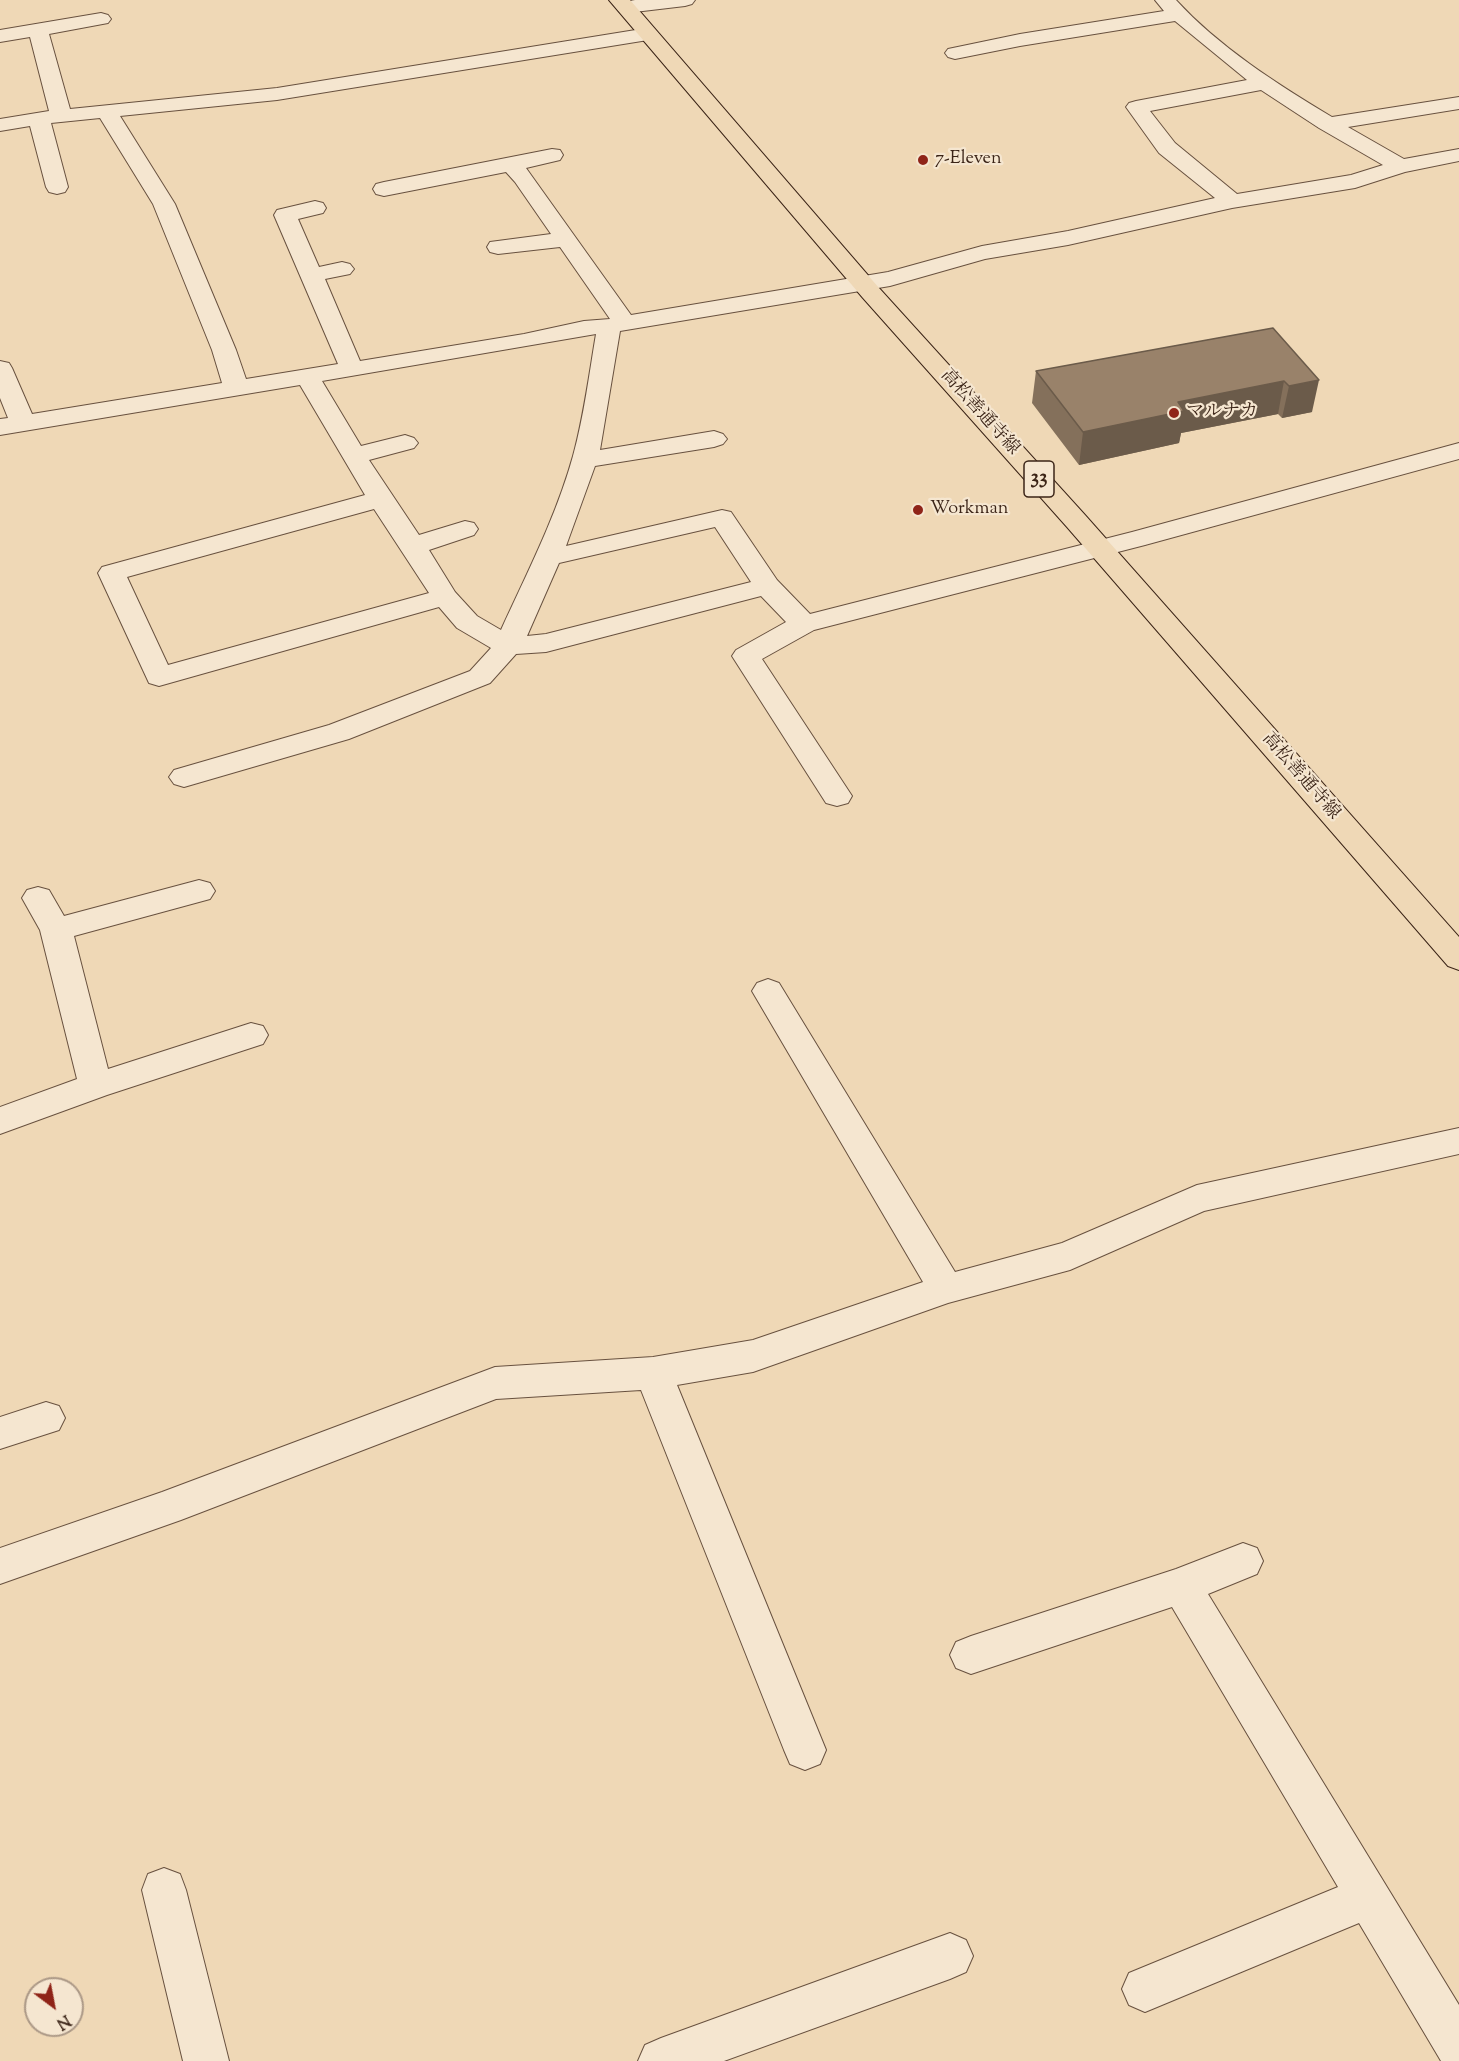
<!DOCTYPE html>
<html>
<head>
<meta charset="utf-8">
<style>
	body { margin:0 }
	#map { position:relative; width:1459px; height:2061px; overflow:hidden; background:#efd8b6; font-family:"Sorts Mill Goudy",serif }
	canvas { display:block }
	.north { position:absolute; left:24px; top:1977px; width:60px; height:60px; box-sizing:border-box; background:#f5e6d0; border:2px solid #ab9886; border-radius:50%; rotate:148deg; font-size:16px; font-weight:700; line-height:24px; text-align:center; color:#3b2417 }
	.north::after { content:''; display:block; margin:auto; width:21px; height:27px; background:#8f2418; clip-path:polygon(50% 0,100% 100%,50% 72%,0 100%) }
</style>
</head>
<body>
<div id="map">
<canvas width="1459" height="2061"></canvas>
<div class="north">N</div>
</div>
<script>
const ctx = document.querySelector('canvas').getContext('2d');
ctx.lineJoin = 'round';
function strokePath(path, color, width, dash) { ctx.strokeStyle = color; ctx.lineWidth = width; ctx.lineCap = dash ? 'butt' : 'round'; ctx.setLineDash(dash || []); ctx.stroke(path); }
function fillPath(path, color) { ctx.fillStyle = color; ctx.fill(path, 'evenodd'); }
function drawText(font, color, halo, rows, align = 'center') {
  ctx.font = font + ' "Sorts Mill Goudy","Noto Serif JP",serif'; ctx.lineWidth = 4.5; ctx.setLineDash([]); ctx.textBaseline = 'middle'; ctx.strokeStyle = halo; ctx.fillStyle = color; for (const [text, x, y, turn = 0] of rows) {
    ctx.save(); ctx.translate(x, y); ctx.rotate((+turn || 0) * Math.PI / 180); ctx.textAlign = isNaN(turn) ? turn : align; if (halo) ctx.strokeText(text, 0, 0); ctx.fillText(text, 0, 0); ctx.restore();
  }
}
const minor = new Path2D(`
	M635 0H695L692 4 685 6 626 13 619 11 616 7 619 3Z
	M1155 0H1176C1219 47 1277 84 1332 117L1459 97V109L1348 127 1404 159 1459 149V161L1405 172 1355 188 1232 208 1068 245 985 259 890 286 620 331 600 450 714 431 723 434 727 439 723 444 714 447 595 466 566 546 722 510 731 512 777 580 810 614 1132 532 1459 443V459L1145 545 814 630 762 659 852 796 848 803 837 806 826 803 732 656 736 650 786 622 761 596 546 652 516 654 490 683 349 739 184 787 174 784 169 777 174 770 329 725 470 671 491 648 457 628 439 607 159 686 149 683 98 573 102 567 365 495 300 385 0 435V419L8 418 0 398V361L9 363 12 368 32 414 222 383 212 350 153 204 100 118 51 123 68 187 65 192 57 194 49 192 46 187 30 126 0 131V119L49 111 30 37 0 42V30L101 13 108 15 111 19 108 23 49 34 70 109 277 88 648 28 655 30 658 34 655 38 648 40 277 100 120 116 175 204 236 350 246 379 338 364 274 215 277 210 315 201 323 203 326 208 323 213 298 219 319 267 342 262 350 264 354 269 350 274 325 279 360 361 524 334 584 321 610 319 560 247 498 254 490 252 487 247 490 242 551 234 515 182 506 172 384 196 376 194 373 189 376 184 384 182 552 149 560 150 563 155 560 160 526 168 631 315 888 272 982 246 1068 231 1215 198 1159 153 1126 107 1129 103 1136 101 1247 80 1175 21 1020 46 955 59 948 57 945 53 948 49 1020 34 1164 11ZM1261 90 1319 128 1383 165 1351 175 1237 194 1175 143 1150 111ZM596 334C589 375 584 416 573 456 556 517 527 573 501 630L477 616 455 592 429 550 474 535 478 529 474 523 465 521 419 535 369 460 414 448 418 443 414 438 405 435 361 446 322 381ZM374 509 429 593 168 665 127 577ZM715 527 751 582 546 634 527 636 559 563Z
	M199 880 210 883 215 891 210 899 74 936 108 1069 251 1023 263 1026 268 1035 263 1044 107 1095 0 1134V1107L77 1079 40 930 22 898 27 890 38 887 49 890 64 916Z
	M768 979 779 983 955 1272 1062 1243 1197 1185 1459 1128V1154L1204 1211 1070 1270 948 1303 753 1372 677 1385 826 1750 820 1764 805 1770 790 1764 784 1750 641 1390 496 1399 181 1520 0 1584V1548L162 1492 495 1367 653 1357 753 1340 923 1282 752 991 757 983Z
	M46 1402 59 1406 65 1418 59 1430 0 1449V1417Z
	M1243 1543 1257 1548 1263 1561 1257 1574 1208 1594 1459 2005V2061H1441L1359 1923 1145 2012 1129 2005 1122 1989 1129 1973 1338 1887 1172 1607 971 1674 956 1668 950 1655 956 1642 971 1636 1176 1569Z
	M164 1868 180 1874 186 1890 229 2061H183L142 1890 148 1874Z
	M950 1933 966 1940 973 1956 966 1972 950 1979 724 2061H638L645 2045 661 2038Z`);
const major = new Path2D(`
	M609 0H630L879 288 1085 515 1459 937V970L1448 966 1067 527 863 298Z`);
const wall = new Path2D(`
	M1273 328 1312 412 1282 418 1278 414 1181 433 1179 443 1079 465 1032 403 1036 371Z`);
const shadedWall = new Path2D(`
	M1319 380 1312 412 1282 418 1289 386Z
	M1284 381 1278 414 1181 433 1179 443 1079 465 1083 432 1178 402Z`);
const building = new Path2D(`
	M1273 328 1319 380 1289 386 1284 381 1178 402 1184 411 1083 432 1036 371Z`);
const markers = [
	[923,160,6,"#8f2418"],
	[1174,413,6,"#8f2418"],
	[918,510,6,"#8f2418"]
];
const farPoinames = [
	["7-Eleven",935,160],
	["マルナカ",1186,413],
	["Workman",930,510]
];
const farStreetnames = [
	["高松善通寺線",979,413,48],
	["高松善通寺線",1300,777,49]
];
const shields = [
	[1039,479,30]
];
const shieldNames = [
	["33",1039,479]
];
strokePath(minor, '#68513f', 2);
strokePath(major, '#3b2417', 2);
fillPath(minor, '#f5e6d0');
fillPath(major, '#efd8b6');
fillPath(wall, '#84705b');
fillPath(shadedWall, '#6b5b4a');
fillPath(building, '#99826a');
strokePath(building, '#6b5b4a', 1.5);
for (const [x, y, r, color] of markers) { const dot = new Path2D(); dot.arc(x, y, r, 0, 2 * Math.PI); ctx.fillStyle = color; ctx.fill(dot); strokePath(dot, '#f5e6d0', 2); }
drawText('18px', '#3b2417', '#f5e6d0', farPoinames, 'left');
drawText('18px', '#3b2417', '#f5e6d0', farStreetnames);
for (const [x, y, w] of shields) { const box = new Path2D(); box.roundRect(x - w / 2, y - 18, w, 36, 4.5); ctx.fillStyle = '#f5e6d0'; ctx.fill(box); strokePath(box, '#3b2417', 1.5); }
drawText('bold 21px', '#3b2417', null, shieldNames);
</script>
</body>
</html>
